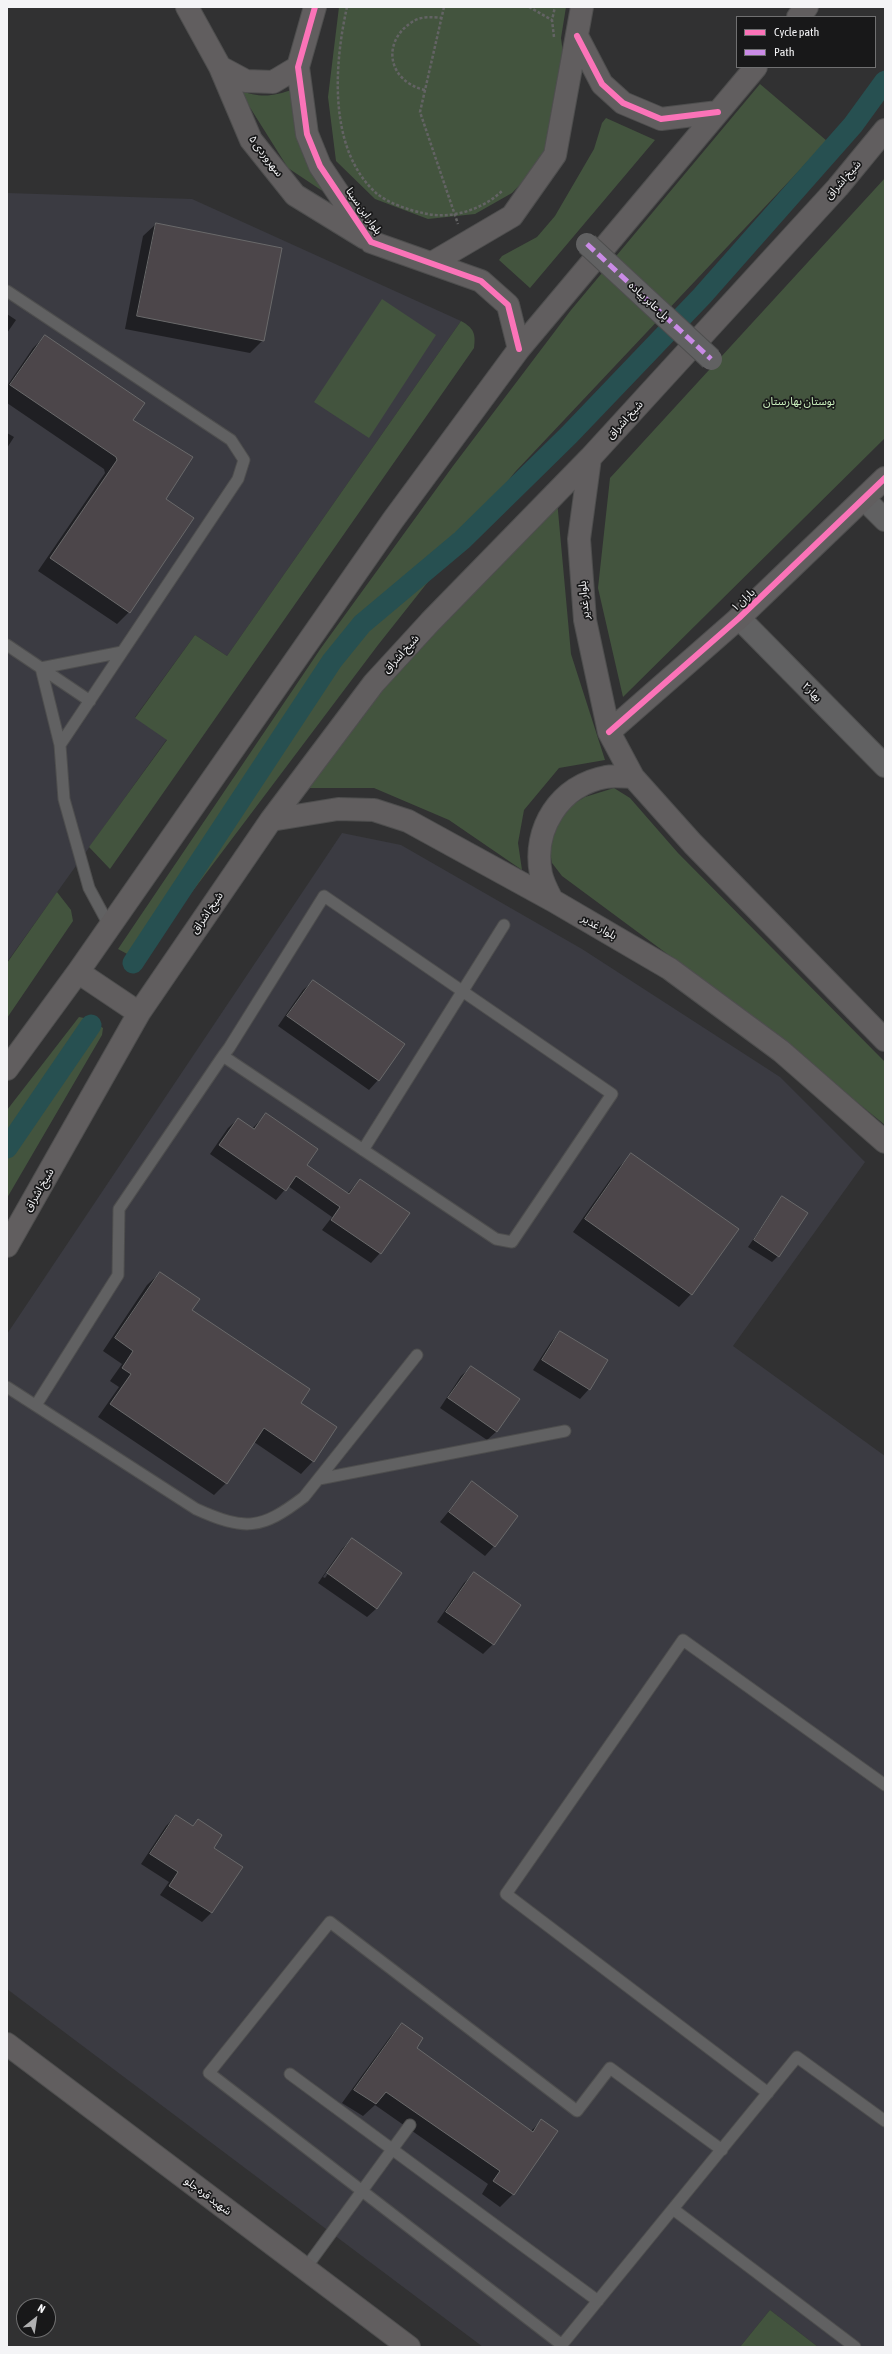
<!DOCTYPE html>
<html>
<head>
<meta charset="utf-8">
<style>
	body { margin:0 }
	#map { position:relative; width:892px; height:2354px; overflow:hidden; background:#313132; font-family:"Asap Condensed",sans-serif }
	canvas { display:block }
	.frame { position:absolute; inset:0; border:8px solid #f4f4f6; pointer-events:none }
	.legend { position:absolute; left:736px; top:16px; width:140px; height:52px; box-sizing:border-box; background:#181819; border:1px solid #707071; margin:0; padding:5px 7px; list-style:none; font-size:12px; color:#f4f4f6 }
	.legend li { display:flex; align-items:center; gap:8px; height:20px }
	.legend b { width:20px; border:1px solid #707071 }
	.north { position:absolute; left:16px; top:2298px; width:40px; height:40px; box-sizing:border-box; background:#181819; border:1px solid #707071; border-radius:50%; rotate:30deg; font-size:11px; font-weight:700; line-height:16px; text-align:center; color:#f4f4f6 }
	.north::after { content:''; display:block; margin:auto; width:14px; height:18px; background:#b0b0b1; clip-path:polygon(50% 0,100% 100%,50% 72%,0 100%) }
</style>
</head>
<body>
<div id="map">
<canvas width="892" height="2354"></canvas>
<div class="frame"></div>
<ul class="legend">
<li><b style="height:5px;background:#fb73b8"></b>Cycle path</li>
<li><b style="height:5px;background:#ca8be6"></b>Path</li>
</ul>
<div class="north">N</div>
</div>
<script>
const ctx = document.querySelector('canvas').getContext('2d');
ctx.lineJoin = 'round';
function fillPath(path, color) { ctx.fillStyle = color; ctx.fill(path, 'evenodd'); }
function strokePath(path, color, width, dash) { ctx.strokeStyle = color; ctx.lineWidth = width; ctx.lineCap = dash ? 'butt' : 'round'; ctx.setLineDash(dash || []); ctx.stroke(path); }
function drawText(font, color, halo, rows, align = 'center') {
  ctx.font = font + ' "Asap Condensed","Noto Sans Arabic",sans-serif'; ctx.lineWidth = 3.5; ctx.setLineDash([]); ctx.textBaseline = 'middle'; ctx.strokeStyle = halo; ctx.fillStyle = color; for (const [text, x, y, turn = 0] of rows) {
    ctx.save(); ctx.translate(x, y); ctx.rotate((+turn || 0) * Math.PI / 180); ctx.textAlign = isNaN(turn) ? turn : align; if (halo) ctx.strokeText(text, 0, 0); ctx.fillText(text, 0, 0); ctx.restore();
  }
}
const built = new Path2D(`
	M7 193 192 199 461 321 227 656 195 635 135 717 167 739 7 962Z
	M342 833 401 845 582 949 780 1077 865 1162 733 1346 885 1456V2347H818L770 2310 740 2347H483L7 1989V1334Z`);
const green = new Path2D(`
	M339 7H566L561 38 565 68 554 137 537 167 512 193 475 214 428 219 375 199 336 161 328 97Z
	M760 84 827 141 515 472 378 645 140 961 118 949 321 648 453 466 571 310Z
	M294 89 330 196 288 168 239 90C260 98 272 97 294 89Z
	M606 118 655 140 530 288 499 260 502 256 537 237 555 216 594 149 602 123Z
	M885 178V438L623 697 598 588 610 478Z
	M382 299 436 335 369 438 314 402Z
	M461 321C474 328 476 334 474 348L110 869 89 847 167 740 135 718 195 635 227 656Z
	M557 500 571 654 605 760 559 768 524 810 518 843 522 870 449 820 374 788H302L384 686Z
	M614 788 630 798 678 853 885 1062V1125L747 1013 562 876 552 863 548 841 557 814 585 797Z
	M57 892 71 910 73 921 7 1018V963Z
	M79 1017 89 1019 103 1028 102 1035 7 1198V1110Z
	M770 2310 818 2347H740Z`);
const shadow = new Path2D(`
	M156 224 263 340 250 353 125 329 143 236Z
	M7 314 16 320 7 333Z
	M45 336 132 420 165 499 129 612 117 624 38 571 105 473 104 469 7 403V386L33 348Z
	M7 433 14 437 7 448Z
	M313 981 378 1080 369 1090 278 1026 303 990Z
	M266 1114 305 1165 347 1194 360 1180 380 1253 371 1263 322 1230 332 1217 288 1186 276 1200 210 1154 228 1128 238 1119 252 1129Z
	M631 1155 691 1294 679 1307 573 1232 619 1167Z
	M782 1197 778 1256 772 1262 748 1247Z
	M160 1273 191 1310 299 1403 313 1461 301 1474 254 1442 226 1483 214 1495 98 1417 119 1387 110 1381 122 1364 103 1351 147 1285Z
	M560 1332 589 1389 580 1399 533 1370 551 1342Z
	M471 1367 497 1431 487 1440 440 1408 461 1376Z
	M472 1483 494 1546 485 1556 440 1522Z
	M352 1539 377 1608 367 1617 318 1583 342 1549ZM343 1549H345L325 1578 323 1577Z
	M474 1573 493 1644 483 1654 437 1622 464 1583Z
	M176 1816 192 1827 198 1820 213 1848 241 1867 211 1913 202 1922 160 1895 169 1882 141 1864 166 1826Z
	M402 2024 415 2048 531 2131 541 2121 513 2194 500 2207 482 2194 488 2184 375 2105 363 2116 342 2103 390 2037Z`);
const canal = new Path2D(`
	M133 963 332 661 362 624 462 540 569 435 702 296 853 125 885 81
	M7 1148 91 1025`);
const building = new Path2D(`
	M156 223 282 248 264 341 137 316Z
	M45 335 145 403 133 420 193 457 166 499 194 518 130 613 50 558 117 460 116 457 10 385Z
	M313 980 405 1044 379 1081 287 1016Z
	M266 1113 318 1149 307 1165 349 1194 360 1179 410 1213 381 1254 331 1220 340 1207 296 1176 286 1191 219 1145 238 1118 254 1129Z
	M631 1153 739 1229 692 1295 585 1219Z
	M782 1196 808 1213 779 1257 754 1240Z
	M160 1272 200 1299 192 1310 310 1389 301 1403 337 1427 314 1462 264 1428 227 1484 110 1404 131 1374 122 1368 133 1351 115 1338Z
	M560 1331 608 1360 590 1390 542 1360Z
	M471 1366 520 1399 497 1432 448 1398Z
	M472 1481 518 1516 495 1547 449 1512Z
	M352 1538 402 1573 377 1609 327 1573Z
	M474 1572 521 1605 494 1645 446 1612Z
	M176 1815 193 1826 198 1819 222 1835 214 1848 243 1867 212 1913 169 1886 178 1872 150 1854Z
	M402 2023 423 2038 417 2048 533 2132 541 2119 558 2131 514 2195 493 2181 500 2171 386 2092 376 2104 354 2090Z`);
const path = new Path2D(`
	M347 7C334 65 328 149 376 193 388 203 408 210 423 213 450 220 482 210 502 191
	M444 7 420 112 458 224
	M529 7 552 20
	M554 37 552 20 555 7
	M425 90C389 82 380 43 412 22 420 16 433 17 442 18`);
const lane = new Path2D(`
	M7 291 231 440 244 460 238 479 60 745 64 799 89 888 110 927
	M7 645 90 701
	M60 745 41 668 122 652
	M363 1150 504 925
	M7 1387 196 1509C245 1531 261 1530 304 1497L417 1355
	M36 1405 118 1275 119 1209 223 1056 229 1048 324 896 612 1094 512 1242 496 1239 223 1056
	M319 1479 565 1431
	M290 2074 598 2301
	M768 2093 506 1894 683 1640 885 1785
	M673 2209 855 2347
	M305 2269 410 2125
	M562 2345 209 2073 330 1922 577 2111 610 2068 722 2150
	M560 2347 797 2057 885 2121`);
const street = new Path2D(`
	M864 499 885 520
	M739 618 885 766`);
const secondary = new Path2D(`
	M187 7 220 67 251 140 295 195 365 238
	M315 7 298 67 307 134 320 166 371 242 481 281 508 305 519 349
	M798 17 807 7
	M577 36 602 84 623 103 661 119 718 112
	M220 67 246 81 273 82 298 67
	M432 263 512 216 555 155 582 7
	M590 458 579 539 585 620 609 732 633 777 693 844 885 1040
	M609 732 739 618 885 478
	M271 820 338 809 374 810 408 821 552 900 670 969 781 1051 885 1142
	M552 900C548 892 543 883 541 874 532 829 560 785 606 777 614 775 625 777 633 777
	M78 972 139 1013
	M7 1069 78 972 393 520 519 349 756 67
	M7 1246 139 1013 271 820 374 683 430 622 590 458 838 187 885 130
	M7 2044 409 2347`);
const streetBridge = new Path2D(`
	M587 244 711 359`);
const quiet = new Path2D(`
	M587 244 711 359`);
const cycleway = new Path2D(`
	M315 7 298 67 307 134 320 166 371 242 481 281 508 305 519 349
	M577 36 602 84 623 103 661 119 718 112
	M609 732 739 618 885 478`);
const streetNames = [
	["سهروردی ۵",266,156,53],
	["شیخ اشراق",843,180,-49],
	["بلوار ابن سینا",364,211,55],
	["پل عابر پیاده",649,301,43],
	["شیخ اشراق",625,420,-48],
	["بلوار غدیر",584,600,-95],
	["باران ۱",743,600,-43],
	["شیخ اشراق",401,654,-48],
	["بهار۲",812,692,45],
	["شیخ اشراق",207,913,-56],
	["بلوار غدیر",599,927,30],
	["شیخ اشراق",39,1190,-60],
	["شهید قره جلو",208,2196,37]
];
const parkNames = [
	["بوستان بهارستان",799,402]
];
fillPath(built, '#3b3b42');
fillPath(green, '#43543e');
fillPath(shadow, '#0007');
strokePath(canal, '#275051', 21);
fillPath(building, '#4c464a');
strokePath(building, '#69696a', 1);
strokePath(lane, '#4e4e4e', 13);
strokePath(street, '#4e4e4e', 24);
strokePath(secondary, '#4e4e4e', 24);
strokePath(path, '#636364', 2.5, [3, 2]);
strokePath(lane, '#616162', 11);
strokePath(street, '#616162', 22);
strokePath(secondary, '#615e5f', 22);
strokePath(streetBridge, '#4e4e4e', 24, []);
strokePath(streetBridge, '#616162', 22);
strokePath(quiet, '#ca8be6', 5, [10, 5]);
strokePath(cycleway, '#fb73b8', 6);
drawText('11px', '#f4f4f6', '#181819', streetNames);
drawText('11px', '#caf0bd', '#181819', parkNames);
</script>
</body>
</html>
